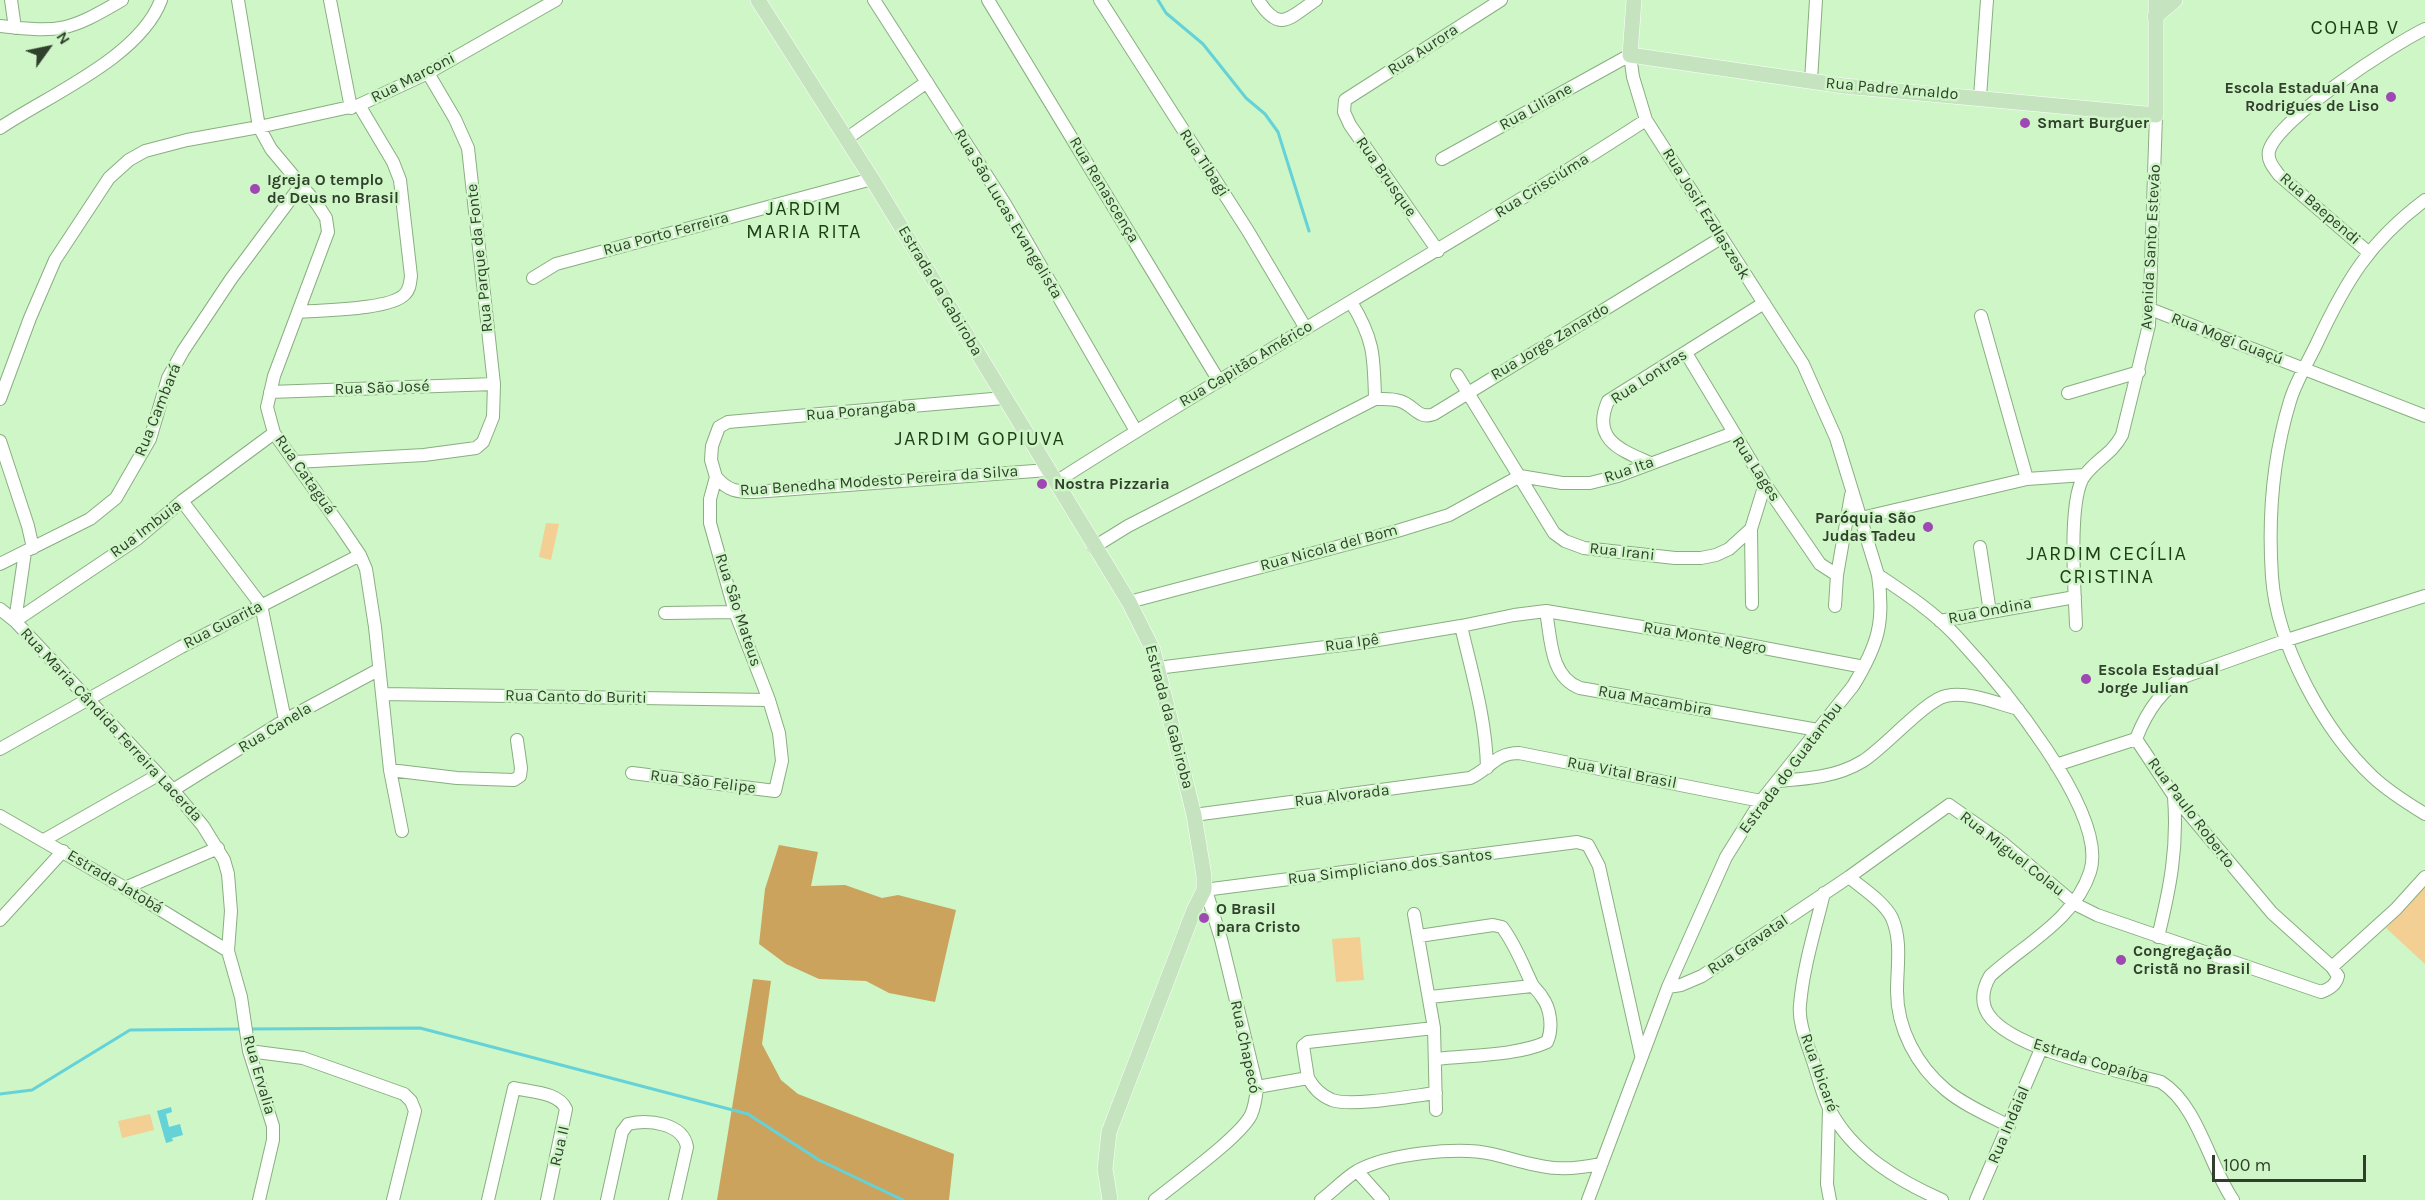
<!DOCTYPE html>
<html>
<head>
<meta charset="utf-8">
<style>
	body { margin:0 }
	#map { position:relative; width:2425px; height:1200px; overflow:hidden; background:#cff6c7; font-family:Karla,sans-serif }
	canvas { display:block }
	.north { position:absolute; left:18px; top:18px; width:60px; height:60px; -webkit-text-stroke:4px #cff6c7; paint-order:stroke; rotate:57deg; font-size:16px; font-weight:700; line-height:24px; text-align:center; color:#30402d }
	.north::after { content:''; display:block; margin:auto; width:21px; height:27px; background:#30402d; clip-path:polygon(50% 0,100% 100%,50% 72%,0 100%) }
	.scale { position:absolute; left:2212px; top:1155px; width:154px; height:27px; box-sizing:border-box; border:3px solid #30402d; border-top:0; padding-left:8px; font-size:18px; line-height:21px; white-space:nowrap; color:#30402d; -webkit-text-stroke:4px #cff6c7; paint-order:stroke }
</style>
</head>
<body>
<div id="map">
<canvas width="2425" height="1200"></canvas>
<div class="north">N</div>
<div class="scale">100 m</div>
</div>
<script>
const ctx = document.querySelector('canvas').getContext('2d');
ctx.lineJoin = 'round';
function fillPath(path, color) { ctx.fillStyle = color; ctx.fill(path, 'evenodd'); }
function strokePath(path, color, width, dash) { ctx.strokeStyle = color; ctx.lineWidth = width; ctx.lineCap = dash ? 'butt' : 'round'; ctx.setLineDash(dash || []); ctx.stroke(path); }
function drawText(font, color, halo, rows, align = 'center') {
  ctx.font = font + ' Karla,sans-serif'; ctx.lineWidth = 5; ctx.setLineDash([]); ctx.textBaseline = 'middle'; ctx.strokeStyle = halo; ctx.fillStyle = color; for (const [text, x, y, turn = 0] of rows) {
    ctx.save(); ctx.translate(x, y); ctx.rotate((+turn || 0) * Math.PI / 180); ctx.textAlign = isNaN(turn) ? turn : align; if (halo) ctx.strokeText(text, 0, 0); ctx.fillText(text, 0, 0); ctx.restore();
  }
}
const green = new Path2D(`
	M546 523 559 524 551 560 539 557Z
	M2424 887 2425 888V964L2386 928Z
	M1360 937 1364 980 1336 982 1332 939Z
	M150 1114 154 1130 122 1138 118 1121Z`);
const forest = new Path2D(`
	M779 845 818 852 811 886 845 885 882 898 898 895 956 910 935 1002 889 993 866 981 819 979 786 964 759 944 765 889Z
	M753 979 771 981 762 1044 781 1080 798 1094 954 1154 949 1200H717Z`);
const water = new Path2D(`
	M171 1107 172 1112 166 1114 169 1127 180 1124 183 1135 172 1138 173 1141 166 1143 157 1111Z`);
const stream = new Path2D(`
	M1158 0 1166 13 1203 44 1246 98 1265 114 1278 132 1309 231
	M248 1029 420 1028 748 1114 819 1160 903 1200
	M0 1094 32 1090 130 1030 242 1029`);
const minor = new Path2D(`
	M11 0 15 28
	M238 0 259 127 271 149 317 204 326 218 328 232 274 376 267 407 274 433 341 527 360 555 366 569 375 627 390 770 402 831
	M330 0 351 108
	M874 0 1005 204 1136 431
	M988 0 1219 381
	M1100 0 1248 231 1305 327
	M1258 0C1280 34 1289 18 1316 0
	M0 26C61 33 69 31 122 0
	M1811 81 1816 0
	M1980 97 1987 0
	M0 128C49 95 140 57 161 0
	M846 139 927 82
	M1442 159 1630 55 1633 77 1646 120 1803 364 1836 438 1878 575C1885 622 1878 645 1853 686L1761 801 1726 857 1668 987 1588 1200
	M2425 200C2369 242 2346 281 2317 343 2308 362 2296 381 2290 401 2273 457 2268 519 2272 577 2277 645 2324 731 2373 777 2388 791 2407 803 2425 814
	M1438 251 1350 125 1344 112 1345 100 1501 0
	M2368 252 2279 175C2274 168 2267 161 2269 151 2277 119 2394 44 2425 29
	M533 278 556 264 872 179
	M1351 302C1374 339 1374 356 1375 399
	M2150 309 2425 416
	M298 312C321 310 391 310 405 294 410 289 410 283 411 276L400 180 393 162 359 105
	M1981 316 2027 479
	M1686 353 1765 484 1820 564 1837 575
	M1457 375 1554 533 1565 541 1584 548 1675 558H1701L1716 555 1729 549 1751 529 1765 484
	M270 392 494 384
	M2068 393 2139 372
	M0 399 30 318 55 260 109 178 129 160 145 151 187 140 259 127 359 105 428 73 556 0
	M1375 399C1383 399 1392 398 1400 401 1414 405 1418 420 1434 414L1721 238
	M0 441 28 526 33 548
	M296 462 424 455 476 448 483 442 493 417 494 384 468 148 455 119 428 73
	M1650 463C1621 450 1591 440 1608 401L1764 303
	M1520 476 1562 483H1590L1618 476 1733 433
	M716 477C728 491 737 492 754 492L1048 470
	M1056 482C1250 357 1452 246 1646 120
	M182 501 261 605 285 720
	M1861 518 2027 479 2084 475
	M1751 529 1752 604
	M1094 547 1128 526 1375 399
	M1980 547 1990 612
	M0 564 90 519 116 498 150 439 168 378 183 351 231 279 301 185
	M1878 575C1905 593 1934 612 1957 637 1996 679 2110 813 2090 872 2075 919 2025 944 1990 976 1983 988 1980 1001 1988 1014 2011 1050 2120 1071 2161 1082 2198 1105 2209 1165 2233 1200
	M1129 602 1397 531 1449 515 1520 476
	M1835 606 1837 575 1851 495
	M0 609 15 621 173 790 203 826 224 860 228 874 231 911 228 951 241 997 249 1051 273 1126V1140L259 1200
	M1546 611C1551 639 1550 677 1580 688L1818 730
	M665 613 735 612
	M15 621 137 539 182 501 274 433
	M15 621 25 552
	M1940 621 2075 597
	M2076 625C2075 594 2067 497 2085 475 2097 459 2112 454 2122 435L2149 325 2156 115
	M1461 626C1472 673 1486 719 1487 768
	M1157 668 1366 642 1461 626 1514 615 1546 611 1738 643 1864 667
	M382 694 769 700
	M2136 739C2146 713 2161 689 2186 676L2287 640 2425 596
	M0 749 181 647 360 555
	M2056 765 2136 739
	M390 770 457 778 514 780 520 776 521 768 517 740
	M632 773 775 791 782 761 779 733 769 700 735 612 710 523V499L716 477 711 460 712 446 719 427 728 422 1004 398
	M1778 781C1807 779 1837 777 1863 761 1884 748 1927 699 1946 696 1969 691 1996 703 2018 709
	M173 790 285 720 378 670
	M1194 815 1470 778C1490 769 1495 753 1519 753L1761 801
	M0 816 125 888 228 951
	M44 840 158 775
	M1849 877C1863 889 1884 902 1892 918 1902 941 1897 966 1897 991 1897 1029 1917 1066 1946 1090 1964 1105 1988 1115 2009 1126
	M125 888 218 848
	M1824 893C1815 930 1803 968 1800 1005 1798 1022 1807 1043 1812 1058 1818 1075 1822 1095 1830 1110 1853 1154 1899 1181 1942 1200
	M1414 914 1434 1028 1436 1110
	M0 920 63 851
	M1419 936 1493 925 1502 927C1515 944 1522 963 1531 982 1533 988 1539 991 1542 997 1551 1009 1553 1029 1547 1042 1516 1056 1470 1055 1436 1059
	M2158 937C2170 888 2178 848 2174 797
	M2332 967 2396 909 2425 877
	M1668 987 1681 985 1702 976 1849 877 1949 805 2003 843 2075 904 2097 915 2321 992C2330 989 2336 985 2338 976L2332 967 2272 913 2174 796 2136 739
	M1430 997 1532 986
	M249 1051 303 1058 404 1094 411 1101 415 1111 393 1200
	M1308 1078 1303 1046 1308 1042 1434 1028
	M1257 1087 1308 1078C1314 1088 1320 1095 1332 1100 1352 1107 1412 1096 1436 1093
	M1829 1110 1827 1184 1830 1200
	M1357 1171 1383 1200
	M488 1200 514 1088C530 1092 559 1092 566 1109L547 1200
	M607 1200 622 1132 628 1124C648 1119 683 1123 687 1147L675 1200
	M1155 1200C1177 1182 1240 1137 1251 1115 1255 1106 1256 1098 1257 1087L1221 939 1208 897 1204 890 1577 842 1588 845 1599 866 1641 1055
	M1321 1200C1333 1191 1344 1179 1357 1171 1387 1154 1458 1146 1492 1154 1537 1165 1553 1174 1600 1164
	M1976 1200 2041 1049`);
const major = new Path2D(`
	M758 0 872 179 1129 602 1153 650 1194 815 1204 876V890L1194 910 1109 1132 1105 1169 1110 1200
	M1634 0 1630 55 1844 86 2156 115V0
	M2155 17 2175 0`);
const markers = [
	[2391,97,6,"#9f47b3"],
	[2025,123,6,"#9f47b3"],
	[255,189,6,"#9f47b3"],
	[1042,484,6,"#9f47b3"],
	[1928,527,6,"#9f47b3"],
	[2086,679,6,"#9f47b3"],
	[1204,918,6,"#9f47b3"],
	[2121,960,6,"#9f47b3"]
];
const streetNames = [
	["Rua Aurora",1423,50,-33],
	["Rua Marconi",413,78,-27],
	["Rua Padre Arnaldo",1892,89,5],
	["Rua Liliane",1536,107,-29],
	["Rua Tibagi",1204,163,57],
	["Rua Brusque",1386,177,55],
	["Rua Crisciúma",1542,186,-32],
	["Rua Renascença",1104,190,59],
	["Rua Baependi",2320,209,41],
	["Rua São Lucas Evangelista",1008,214,59],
	["Rua Josif Ezdlaszesk",1706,214,58],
	["Rua Porto Ferreira",666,234,-15],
	["Avenida Santo Estevão",2151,247,-87],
	["Rua Parque da Fonte",480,258,-96],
	["Estrada da Gabiroba",940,291,59],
	["Rua Mogi Guaçú",2227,339,21],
	["Rua Jorge Zanardo",1550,342,-31],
	["Rua Capitão Américo",1246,364,-31],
	["Rua Lontras",1649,377,-33],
	["Rua São José",382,388,-2],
	["Rua Cambará",158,410,-68],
	["Rua Porangaba",861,411,-5],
	["Rua Lages",1756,469,57],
	["Rua Ita",1629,470,-19],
	["Rua Cataguá",305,475,55],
	["Rua Benedha Modesto Pereira da Silva",879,481,-4],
	["Rua Imbuia",146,529,-37],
	["Rua Nicola del Bom",1329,548,-15],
	["Rua Irani",1622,552,6],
	["Rua São Mateus",738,610,72],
	["Rua Ondina",1990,611,-11],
	["Rua Guarita",223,625,-27],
	["Rua Monte Negro",1705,638,10],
	["Rua Ipê",1352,643,-8],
	["Rua Canto do Buriti",576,697,1],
	["Rua Macambira",1655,701,10],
	["Estrada da Gabiroba",1169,717,75],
	["Rua Maria Cândida Ferreira Lacerda",111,725,47],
	["Rua Canela",275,728,-31],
	["Estrada do Guatambu",1791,768,-53],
	["Rua Vital Brasil",1622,773,11],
	["Rua São Felipe",703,782,7],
	["Rua Alvorada",1342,796,-7],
	["Rua Paulo Roberto",2191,813,53],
	["Rua Miguel Colau",2012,854,38],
	["Rua Simpliciano dos Santos",1390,867,-7],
	["Estrada Jatobá",115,882,31],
	["Rua Gravatal",1748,945,-34],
	["Rua Chapecó",1245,1047,78],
	["Estrada Copaíba",2091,1061,17],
	["Rua Ibicaré",1819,1073,70],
	["Rua Ervalia",259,1075,74],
	["Rua Indaial",2009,1125,-67],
	["Rua II",560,1146,-77]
];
const poiNames = [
	["Escola Estadual Ana",2379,88,"right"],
	["Rodrigues de Liso",2379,106,"right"],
	["Smart Burguer",2037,123],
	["Igreja O templo",267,180],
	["de Deus no Brasil",267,198],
	["Nostra Pizzaria",1054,484],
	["Paróquia São",1916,518,"right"],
	["Judas Tadeu",1916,536,"right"],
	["Escola Estadual",2098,670],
	["Jorge Julian",2098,688],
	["O Brasil",1216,909],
	["para Cristo",1216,927],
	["Congregação",2133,951],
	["Cristã no Brasil",2133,969]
];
const quarterNames = [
	["COHAB V",2355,28],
	["JARDIM",804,209],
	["MARIA RITA",804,232],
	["JARDIM GOPIUVA",980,439],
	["JARDIM CECÍLIA",2107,554],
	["CRISTINA",2107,577]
];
fillPath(green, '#f3cf93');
fillPath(forest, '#cba35d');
fillPath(water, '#65d2d8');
strokePath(stream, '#65d2d8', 3);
strokePath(minor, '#89ae81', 14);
strokePath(major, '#fff', 16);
strokePath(minor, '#fff', 12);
strokePath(major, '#c6e3c0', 15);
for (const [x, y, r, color] of markers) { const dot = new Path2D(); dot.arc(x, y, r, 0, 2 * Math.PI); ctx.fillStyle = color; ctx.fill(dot); strokePath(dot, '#cff6c7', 2); }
drawText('16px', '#30402d', '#cff6c7', streetNames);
drawText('bold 16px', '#30402d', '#cff6c7', poiNames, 'left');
ctx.letterSpacing = '1.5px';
drawText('20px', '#1e3e16', '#cff6c7', quarterNames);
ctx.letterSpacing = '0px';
</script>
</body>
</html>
